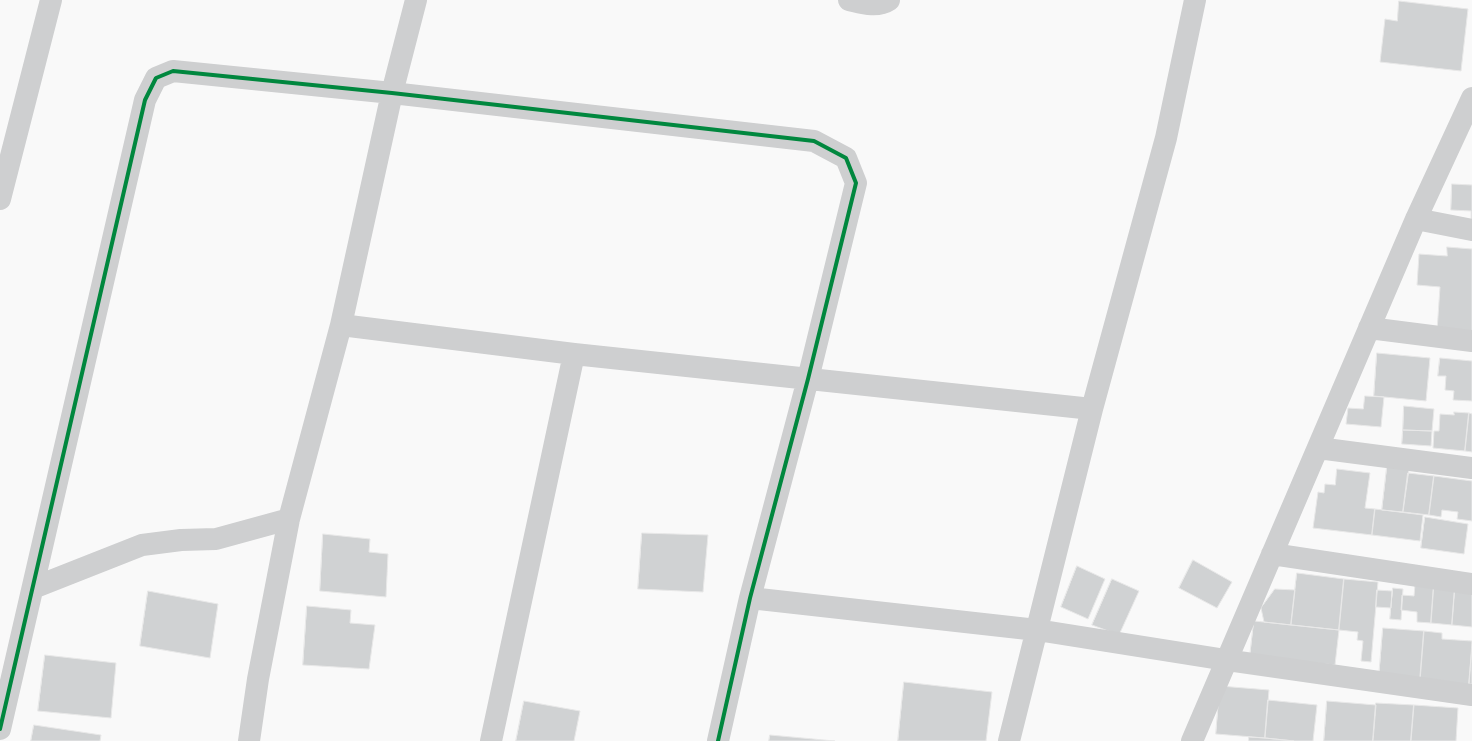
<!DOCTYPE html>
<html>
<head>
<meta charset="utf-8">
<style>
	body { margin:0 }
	canvas { display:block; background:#f9f9f9 }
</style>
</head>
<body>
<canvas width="1472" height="741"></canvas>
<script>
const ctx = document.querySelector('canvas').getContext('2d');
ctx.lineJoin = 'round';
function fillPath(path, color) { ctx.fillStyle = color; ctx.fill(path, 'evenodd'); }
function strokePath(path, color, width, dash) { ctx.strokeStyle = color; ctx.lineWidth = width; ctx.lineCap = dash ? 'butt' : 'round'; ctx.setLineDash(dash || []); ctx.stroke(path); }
const building = new Path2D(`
	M1399 1 1468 9 1461 71 1380 62 1385 19 1397 21Z
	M1452 184 1472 185V222H1471V211L1451 210Z
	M1447 247 1472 249V333L1437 331 1440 287 1417 285 1419 254 1447 256Z
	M1377 353 1430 358 1426 401 1374 396Z
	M1440 358 1472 361V401L1453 400 1454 391 1445 390 1446 376H1438Z
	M1365 396 1384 397 1381 427 1346 424 1348 408 1363 409Z
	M1404 406 1434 409 1432 431 1403 430Z
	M1454 412 1469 413 1465 451 1433 448 1434 431H1439L1440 414 1454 415Z
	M1469 413 1472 414V452L1465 451Z
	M1403 430 1432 431 1431 446 1402 444Z
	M1387 467 1409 469 1403 512 1382 510Z
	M1337 469 1370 473 1365 508 1375 509 1372 535 1313 528 1318 492 1324 493 1325 484 1335 485Z
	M1408 473 1434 476 1429 515 1403 512Z
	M1434 476 1472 481V521L1457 519 1458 512 1442 510 1441 517 1429 515Z
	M1375 509 1423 515 1420 541 1372 535Z
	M1425 517 1468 524 1464 554 1421 548Z
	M642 533 708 535 703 592 638 589Z
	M323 534 370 539 369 552 388 554 386 597 320 591Z
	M1193 560 1232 582 1217 608 1179 588Z
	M1077 566 1105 579 1088 619 1061 607Z
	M1297 573 1344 579 1339 630 1291 625Z
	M1112 579 1139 591 1119 635 1092 625Z
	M1344 579 1378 582 1371 662 1361 661 1363 641 1357 640 1358 632 1339 630Z
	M1434 583 1455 584 1452 625 1431 623Z
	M1434 583 1431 623 1417 622V612L1401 610 1402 595 1414 596 1415 584Z
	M1455 587 1472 589V627L1452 625Z
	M1393 588 1403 589 1401 620 1390 619Z
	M1275 589 1295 590 1291 625 1264 622 1261 608Z
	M1377 590 1392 591 1391 608 1376 607Z
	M148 591 218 604 210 658 140 646Z
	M307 606 351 610 350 623 375 625 369 669 303 665Z
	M1254 621 1339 630 1335 665 1250 656Z
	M1383 628 1424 631 1420 681 1379 677Z
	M1424 631 1442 633V639L1472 641 1469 685 1420 681Z
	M1472 648V684H1469Z
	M45 655 116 663 111 718 38 711Z
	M904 682 992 692 986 741H898Z
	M1220 686 1269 690 1265 738 1216 734Z
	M1268 700 1317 705 1313 741H1294L1265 738Z
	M524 701 580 711 574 741H516Z
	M1327 701 1376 705 1373 741H1324Z
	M1376 703 1414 705 1411 741H1373Z
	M1414 705 1458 708 1456 741H1411Z
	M34 725 101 735 100 741H31Z
	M770 735 835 741H769Z
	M1249 737 1265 738 1294 741H1249Z`);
const minor = new Path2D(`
	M849 0C862 3 877 8 889 0
	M0 199 51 0
	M1416 219 1472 230
	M341 325 574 354 1092 409
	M1369 328 1472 341
	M1318 448 1472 468
	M1272 554 1472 584
	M33 588 142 545 181 540 216 539 289 519
	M750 598 1037 630 1226 660 1472 695
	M0 729 145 100 156 78 173 71 392 93 814 141 846 158 856 183 808 379 750 598 718 741
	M249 741 258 679 289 519 341 325 392 93 416 0
	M491 741 574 354
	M1009 741 1092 409 1166 138 1195 0
	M1192 741 1416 219 1472 98`);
const cycleway = new Path2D(`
	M0 729 145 100 156 78 173 71 392 93 814 141 846 158 856 183 808 379 750 598 718 741`);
fillPath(building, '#d0d2d3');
strokePath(building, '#e8e8e8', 1);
strokePath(minor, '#cecfd0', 22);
strokePath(cycleway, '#00873e', 4);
</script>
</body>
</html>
